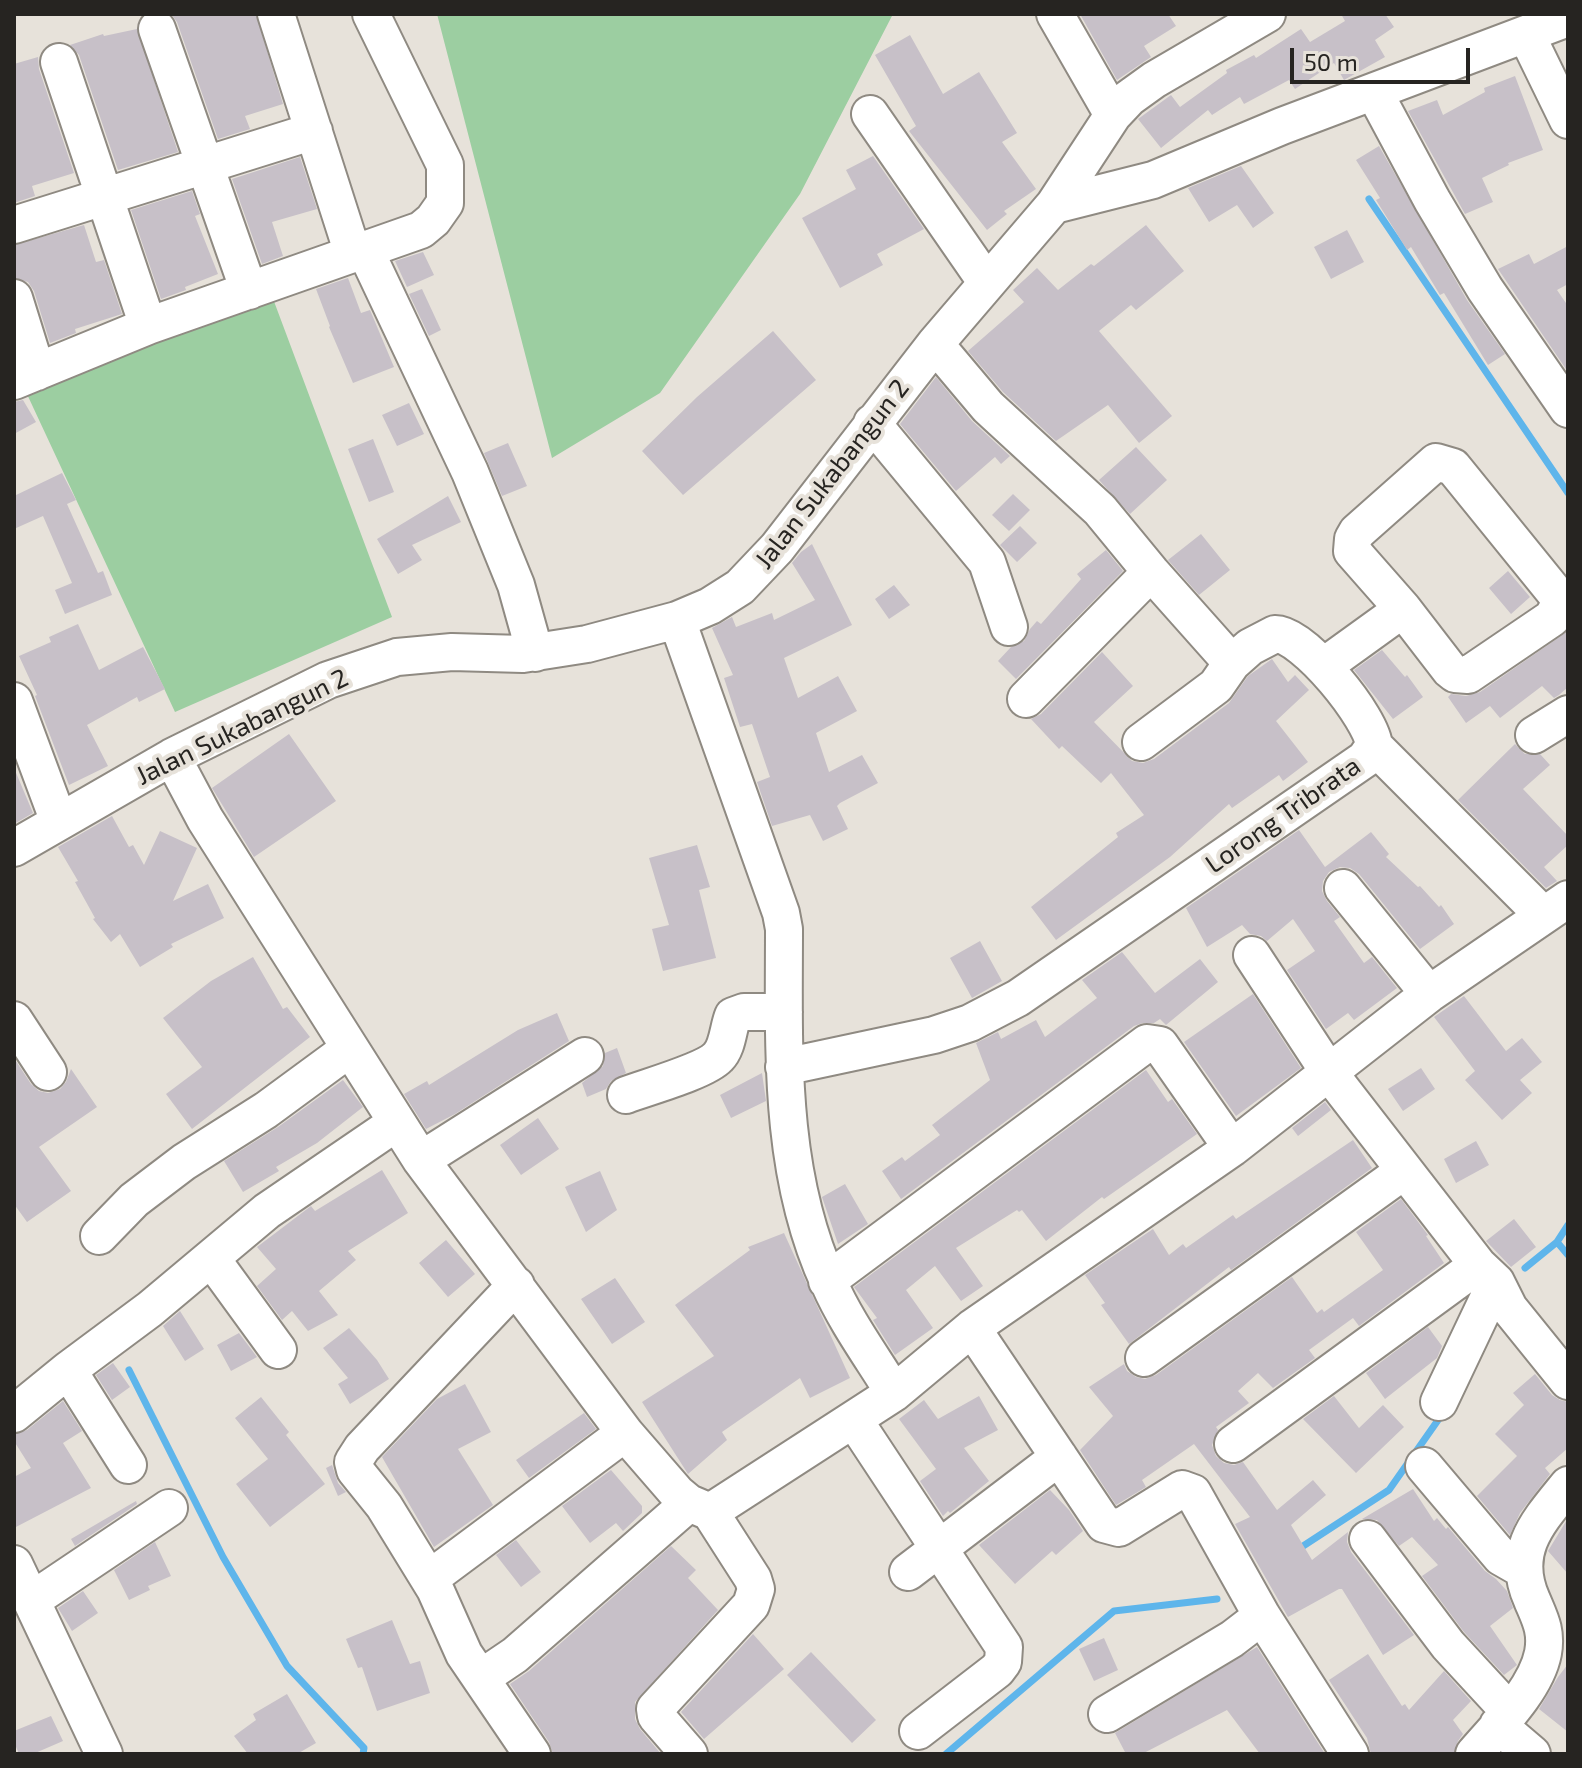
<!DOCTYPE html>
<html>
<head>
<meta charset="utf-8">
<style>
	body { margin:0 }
	#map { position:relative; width:1582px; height:1768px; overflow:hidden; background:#e7e2da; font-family:"Exo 2",sans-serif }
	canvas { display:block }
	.frame { position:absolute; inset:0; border:16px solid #262421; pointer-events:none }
	.scale { position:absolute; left:1290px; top:48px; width:180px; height:36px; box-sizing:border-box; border:4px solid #262421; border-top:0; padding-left:10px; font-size:24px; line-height:28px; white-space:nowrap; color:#262421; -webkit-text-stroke:6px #e7e2da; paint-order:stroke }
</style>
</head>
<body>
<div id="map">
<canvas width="1582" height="1768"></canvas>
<div class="frame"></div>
<div class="scale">50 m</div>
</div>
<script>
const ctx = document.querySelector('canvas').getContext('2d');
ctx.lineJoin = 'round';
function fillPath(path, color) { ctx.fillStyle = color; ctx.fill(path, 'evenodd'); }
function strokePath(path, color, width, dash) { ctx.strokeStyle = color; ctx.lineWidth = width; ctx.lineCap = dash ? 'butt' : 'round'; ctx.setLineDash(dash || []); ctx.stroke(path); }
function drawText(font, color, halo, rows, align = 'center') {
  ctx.font = font + ' "Exo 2",sans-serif'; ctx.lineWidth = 8; ctx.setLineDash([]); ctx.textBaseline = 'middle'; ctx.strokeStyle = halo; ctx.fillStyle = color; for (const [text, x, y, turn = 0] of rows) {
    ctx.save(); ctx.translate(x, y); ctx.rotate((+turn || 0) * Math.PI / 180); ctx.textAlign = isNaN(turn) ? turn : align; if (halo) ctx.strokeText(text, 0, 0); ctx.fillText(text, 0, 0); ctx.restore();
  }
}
const green = new Path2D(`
	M437 14H893L800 194 660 393 552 458Z
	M269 288 392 617 175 712 26 392Z`);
const stream = new Path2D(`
	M1369 199 1568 493
	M1557 1242 1568 1255
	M1525 1268 1557 1242 1568 1225
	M129 1370 223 1557 287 1666 364 1748 363 1754
	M1297 1550 1389 1490 1443 1413
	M946 1754 1114 1611 1217 1599`);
const building = new Path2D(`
	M171 14H256L283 104 245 116 250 129 218 139 177 22Z
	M1080 14H1168L1176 26 1144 46 1151 57 1117 80Z
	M1341 14H1385L1394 27 1375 40 1385 57 1344 80 1334 63 1295 89 1289 80 1244 104 1240 97 1212 115 1208 110 1161 148 1138 119 1171 95 1180 107 1227 73 1226 70 1254 55 1256 58 1301 29 1310 42 1345 21Z
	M137 29 178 152 118 170 79 55 70 45 103 34 104 36Z
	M910 35 943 94 979 72 1017 133 1002 142 1036 189 1004 211 1007 214 987 230 909 131 916 126 875 55Z
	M38 57 39 69 74 173 32 186 35 196 14 203V64Z
	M1515 76 1543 150 1508 163 1509 165 1482 178 1493 202 1465 214 1408 111 1437 100 1443 115 1485 92 1484 88Z
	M1379 146 1467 300 1505 354 1488 365 1444 293 1440 295 1411 247 1407 250 1376 200 1380 198 1356 160Z
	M873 156 924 229 877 254 883 265 840 288 802 218 856 189 846 170Z
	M300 157 317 209 272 222 283 256 262 264 232 179Z
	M1241 166 1274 213 1253 228 1237 205 1209 222 1188 188Z
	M192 191 200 214 195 216 218 274 185 287 186 290 161 299 131 210Z
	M84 225 96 262 104 260 122 314 75 329 76 333 50 343 34 291 28 282 14 278V245Z
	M1146 225 1184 271 1136 310 1131 305 1099 331 1172 416 1139 443 1108 405 1056 441 1003 392 968 351 1024 302 1013 290 1037 268 1058 290 1091 264 1094 266Z
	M1347 230 1364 262 1331 279 1314 247Z
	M1568 246V284L1557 290 1568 306V372L1498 269 1529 254 1534 264Z
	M423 252 434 275 407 287 395 261Z
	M348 278 361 313 370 310 394 367 353 383 329 327 330 326 316 289Z
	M422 289 441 330 429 336 409 294Z
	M773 331 816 380 683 495 642 451 697 397Z
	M936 377 972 421 1010 456 1001 464 995 457 956 491 900 424Z
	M23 400 36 422 14 434V402Z
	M409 403 424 434 397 446 382 415Z
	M373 439 394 492 369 502 348 449Z
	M508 443 527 486 502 496 484 453Z
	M1136 447 1167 480 1130 514 1099 480Z
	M62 473 76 500 67 504 98 573 103 571 112 595 65 614 55 590 72 583 43 516 14 529V496Z
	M1013 494 1030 510 1009 531 992 515Z
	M448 496 461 522 412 545 422 560 398 574 377 539Z
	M1020 526 1037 543 1017 562 1000 545Z
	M1201 534 1230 570 1199 595 1168 560Z
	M812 544 852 625 784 658 798 698 838 676 857 711 816 733 829 772 862 755 878 783 840 803 837 806 848 829 823 841 810 815 772 826 757 782 770 777 752 724 740 727 724 678 733 675 712 628 732 617 736 627 772 613 774 620 815 600 792 563 801 552Z
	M1106 550 1123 571 1016 679 998 661 1011 647 1024 641 1030 629 1037 621 1041 624 1081 579 1077 574Z
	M1508 571 1530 597 1511 614 1489 588Z
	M894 585 910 605 889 619 875 599Z
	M78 624 99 670 143 647 165 689 139 702 137 697 87 725 108 766 69 785 35 696 37 695 19 656 51 642 49 637Z
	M1568 631V687L1559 695 1554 698 1542 686 1500 718 1490 706 1466 723 1448 697 1451 694 1466 696 1480 692Z
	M1382 650 1405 677 1407 675 1423 697 1393 719 1354 670Z
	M1102 652 1133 686 1094 722 1132 761 1143 763 1154 759 1229 703 1248 676 1272 659 1288 682 1295 675 1309 690 1276 721 1308 762 1283 781 1279 775 1232 808 1229 804 1170 857 1056 940 1031 907 1118 837 1116 833 1144 815 1111 773 1101 783 1062 746 1059 749 1031 719 1041 714Z
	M289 734 336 801 254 857 212 788Z
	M1515 744 1525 754H1540L1550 765 1523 789 1568 836V845L1544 867 1557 881 1546 888 1458 800Z
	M14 768 33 813 14 824Z
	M112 816 129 847 133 845 144 865 160 831 197 848 173 901 208 884 224 918 171 944 173 947 140 967 120 934 111 942 93 919 95 918 75 882 78 881 58 847Z
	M1299 830 1325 867 1371 832 1389 854 1386 857 1418 887 1420 886 1439 907 1441 905 1454 924 1420 949 1359 874 1350 868 1340 867 1329 872 1323 881 1322 891 1327 901 1340 917 1334 921 1364 963 1372 957 1397 988 1354 1020 1348 1013 1326 1029 1287 970 1315 951 1293 919 1267 941 1261 936 1250 934 1242 925 1207 947 1186 908Z
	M697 845 710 887 699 890 716 958 663 971 652 929 669 925 649 858Z
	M980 941 1002 981 972 998 950 958Z
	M1122 952 1155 993 1200 959 1218 982 1166 1025 1160 1019 1154 1023H1143L1134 1026 901 1199 882 1171 902 1157 905 1161 940 1135 932 1125 990 1080 976 1043 998 1032 1001 1039 1036 1020 1045 1037 1097 998 1082 980Z
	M253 957 283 1009 287 1007 310 1037 192 1129 166 1094 202 1067 163 1018 211 981Z
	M1253 994 1301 1068 1236 1116 1184 1042Z
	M1464 996 1506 1051 1522 1038 1542 1062 1520 1080 1532 1093 1502 1120 1465 1080 1475 1071 1434 1017Z
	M557 1013 569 1041 455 1114 426 1129 404 1094 427 1081 429 1085 518 1030Z
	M617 1048 626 1073 611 1081 606 1089 587 1097 582 1083 603 1066 605 1053Z
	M14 1058 31 1084 39 1091 48 1093 60 1089 66 1082 71 1069 97 1107 39 1147 71 1191 27 1222 14 1204Z
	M1421 1068 1435 1089 1403 1111 1388 1089Z
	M1146 1070 1168 1102 1172 1099 1197 1134 1104 1199 1102 1197 1046 1241 1022 1210 1019 1212 1017 1210 956 1248 983 1286 961 1301 935 1266 906 1290 933 1328 895 1355 873 1320 877 1318 854 1287Z
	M762 1073 766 1101 731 1118 720 1095Z
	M343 1080 363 1107 317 1143 276 1167 279 1171 243 1192 224 1161 278 1127Z
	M1325 1102 1331 1110 1298 1136 1292 1128Z
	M538 1118 559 1149 521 1175 500 1145Z
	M1353 1140 1372 1168 1231 1270 1229 1267 1129 1344 1101 1305 1105 1303 1085 1275 1153 1229 1169 1255 1183 1244 1186 1248 1233 1215 1236 1219Z
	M1476 1141 1489 1165 1456 1183 1444 1159Z
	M382 1170 408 1213 348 1251 356 1260 319 1291 338 1315 308 1331 292 1311 282 1320 257 1286 276 1269 257 1247 311 1206 315 1211Z
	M600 1171 617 1210 586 1232 565 1187Z
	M845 1184 868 1224 838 1244 822 1197Z
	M1401 1199 1428 1235 1426 1236 1444 1263 1359 1326 1353 1318 1309 1350 1315 1358 1273 1388 1258 1373 1238 1391 1249 1403 1216 1427 1218 1430 1212 1445 1216 1456 1224 1463 1234 1465 1243 1462 1277 1510 1313 1480 1326 1495 1291 1525 1312 1560 1348 1532 1347 1542 1351 1552 1414 1635 1383 1655 1342 1589H1339L1288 1617 1235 1524 1250 1517 1194 1444 1142 1480 1146 1487 1116 1505 1080 1450 1113 1416 1089 1387 1124 1364 1127 1371 1136 1377 1145 1379 1156 1375 1292 1277 1317 1313 1322 1309 1324 1312 1383 1270 1356 1232Z
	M1514 1219 1536 1247 1511 1267 1486 1241Z
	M784 1233 850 1378 810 1398 800 1378 722 1432 727 1440 688 1474 642 1402 714 1356 675 1305 750 1250 748 1247Z
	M446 1240 475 1274 448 1297 419 1263Z
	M615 1278 645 1322 612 1344 581 1299Z
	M180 1311 204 1349 185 1361 163 1326Z
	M1428 1327 1442 1346 1437 1358 1385 1399 1366 1373Z
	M349 1328 377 1360 389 1379 350 1404 338 1384 348 1378 323 1348Z
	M239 1333 257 1357 231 1371 217 1345Z
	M113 1363 130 1387 112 1400 96 1375Z
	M1535 1374 1552 1395 1560 1400 1568 1402V1448L1545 1468 1550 1474 1520 1513 1510 1535 1477 1496 1517 1456 1495 1434 1524 1405 1513 1393Z
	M465 1384 491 1432 458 1449 493 1505 434 1547 382 1457 437 1399Z
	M979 1396 998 1430 964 1448 989 1481 950 1513 948 1511 943 1516 920 1481 936 1469 899 1419 924 1400 938 1419Z
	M1334 1396 1359 1428 1383 1405 1404 1427 1356 1473 1303 1419Z
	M261 1397 289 1432 286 1435 325 1484 270 1527 236 1484 268 1459 235 1418Z
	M63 1401 82 1431 63 1443 91 1488 14 1528V1477L31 1468 14 1441V1434L27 1430Z
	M584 1413 596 1429 529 1478 516 1460Z
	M332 1465 338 1483 346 1492 338 1496 326 1468Z
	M611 1470 642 1506V1513L623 1531 616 1523 590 1543 562 1506Z
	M1413 1489 1434 1521 1437 1518 1446 1529 1448 1527 1485 1571 1496 1579 1507 1591 1513 1608 1490 1626 1517 1665 1504 1675 1464 1632 1422 1576 1438 1565 1412 1537 1399 1546 1377 1520 1362 1519Z
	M1050 1490 1069 1510 1083 1531 1056 1555 1052 1551 1015 1584 979 1545Z
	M136 1501 137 1504 75 1546 71 1539Z
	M1568 1518V1574L1548 1551Z
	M516 1540 541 1572 521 1587 496 1555Z
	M155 1542 171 1576 148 1586 150 1590 129 1600 114 1570Z
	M671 1546 696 1570 688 1578 718 1610 635 1702V1719L640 1729 661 1754H553L549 1742 510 1684 529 1671Z
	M83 1591 98 1613 72 1631 58 1608Z
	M392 1620 410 1664 420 1661 430 1693 377 1711 362 1667 358 1668 346 1639Z
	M753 1634 784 1669 704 1739 681 1712Z
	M1104 1638 1118 1670 1094 1681 1079 1649Z
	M1257 1647 1325 1754H1260L1227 1710 1142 1754H1126L1115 1733Z
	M811 1652 876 1720 852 1743 787 1675Z
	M1368 1654 1402 1706 1405 1704 1409 1710 1444 1671 1471 1701 1453 1720 1463 1734 1458 1741 1454 1754H1371L1367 1738 1329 1680Z
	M1568 1664V1732L1539 1709 1558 1677Z
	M287 1694 316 1743 297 1754H248L234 1736 256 1720 253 1714Z
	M51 1716 63 1741 33 1754H19L14 1742V1731Z`);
const minor = new Path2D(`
	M276 14 353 254
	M1055 14 1113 115
	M157 29 249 291
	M1526 34 1568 120
	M59 62 148 326
	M1374 92 1432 200 1485 289 1568 409
	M870 114 987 283
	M1054 205 1153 180 1282 126 1568 18
	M14 225 314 131
	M365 250 470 472 516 585 535 653
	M14 298 37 372
	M14 381 148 326 421 230 433 220 445 203V165L371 14
	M872 423 987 562 1009 627
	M1436 462 1453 467 1556 594 1560 604 1552 618 1468 675 1455 674 1450 670 1403 609 1352 551 1353 539 1357 532Z
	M677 620 781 913 784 929C784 1049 778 1172 829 1283 846 1322 872 1357 894 1393
	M1324 666 1403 609
	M1026 699 1151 572
	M14 701 59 822
	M1534 735 1568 714
	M1141 742 1216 686 1232 663
	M1374 746 1543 915
	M172 757 205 819 421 1160 625 1433 677 1493 689 1503 710 1512 894 1393 972 1328 1232 1148 1429 994 1568 899
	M14 848 172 757 328 680 397 657 452 652 523 654 587 644 677 620 710 606 740 587 777 548 935 344 1054 205 1113 115 1129 98 1154 80 1267 14
	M1343 888 1429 994
	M1252 955 1330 1074 1478 1265 1496 1282 1509 1308 1568 1381
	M14 1020 48 1072
	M784 1067 934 1035 970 1023 1018 998 1365 759 1374 746C1373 719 1303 633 1275 634L1250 647 1232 663 1151 572 1100 510 988 407 935 344
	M626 1095C647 1087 705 1071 718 1057 728 1047 728 1028 733 1016L744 1012H784
	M421 1160 585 1056
	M99 1236 134 1200 184 1162 266 1110 349 1049
	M211 1258 278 1350
	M827 1281 1147 1043 1160 1045 1232 1148
	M516 1285 362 1448 353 1462 355 1470 384 1506 435 1589 464 1654 532 1754
	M972 1328 1104 1524 1119 1528 1182 1489 1193 1493 1262 1616 1350 1754
	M1144 1358 1404 1171
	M68 1370 128 1465
	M1439 1402 1496 1282
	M14 1414 68 1370 150 1309 267 1211 396 1123
	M854 1420 1004 1647 1003 1662 997 1670 918 1731
	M1233 1444 1478 1265
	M1424 1466 1501 1557 1522 1569
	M1368 1539 1448 1645 1509 1711
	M14 1564 104 1754
	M908 1572 1059 1457
	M429 1579 625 1433
	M32 1600 169 1508
	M481 1678 515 1655 689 1503
	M1107 1714 1232 1639 1262 1616
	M1498 1725 1532 1754
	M689 1754 656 1716 655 1709 751 1605 756 1589 753 1579 710 1512
	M1474 1754C1498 1726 1536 1689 1543 1653 1547 1631 1540 1619 1532 1600 1510 1551 1538 1522 1568 1485`);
const streetNames = [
	["Jalan Sukabangun 2",832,474,-52],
	["Jalan Sukabangun 2",242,727,-26],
	["Lorong Tribrata",1283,815,-35]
];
fillPath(green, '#9ccea1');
strokePath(stream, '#5eb5eb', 7);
fillPath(building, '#c7c0c8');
strokePath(minor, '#8f8a82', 40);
strokePath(minor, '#fff', 36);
drawText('26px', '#262421', '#e7e2da', streetNames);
</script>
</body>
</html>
